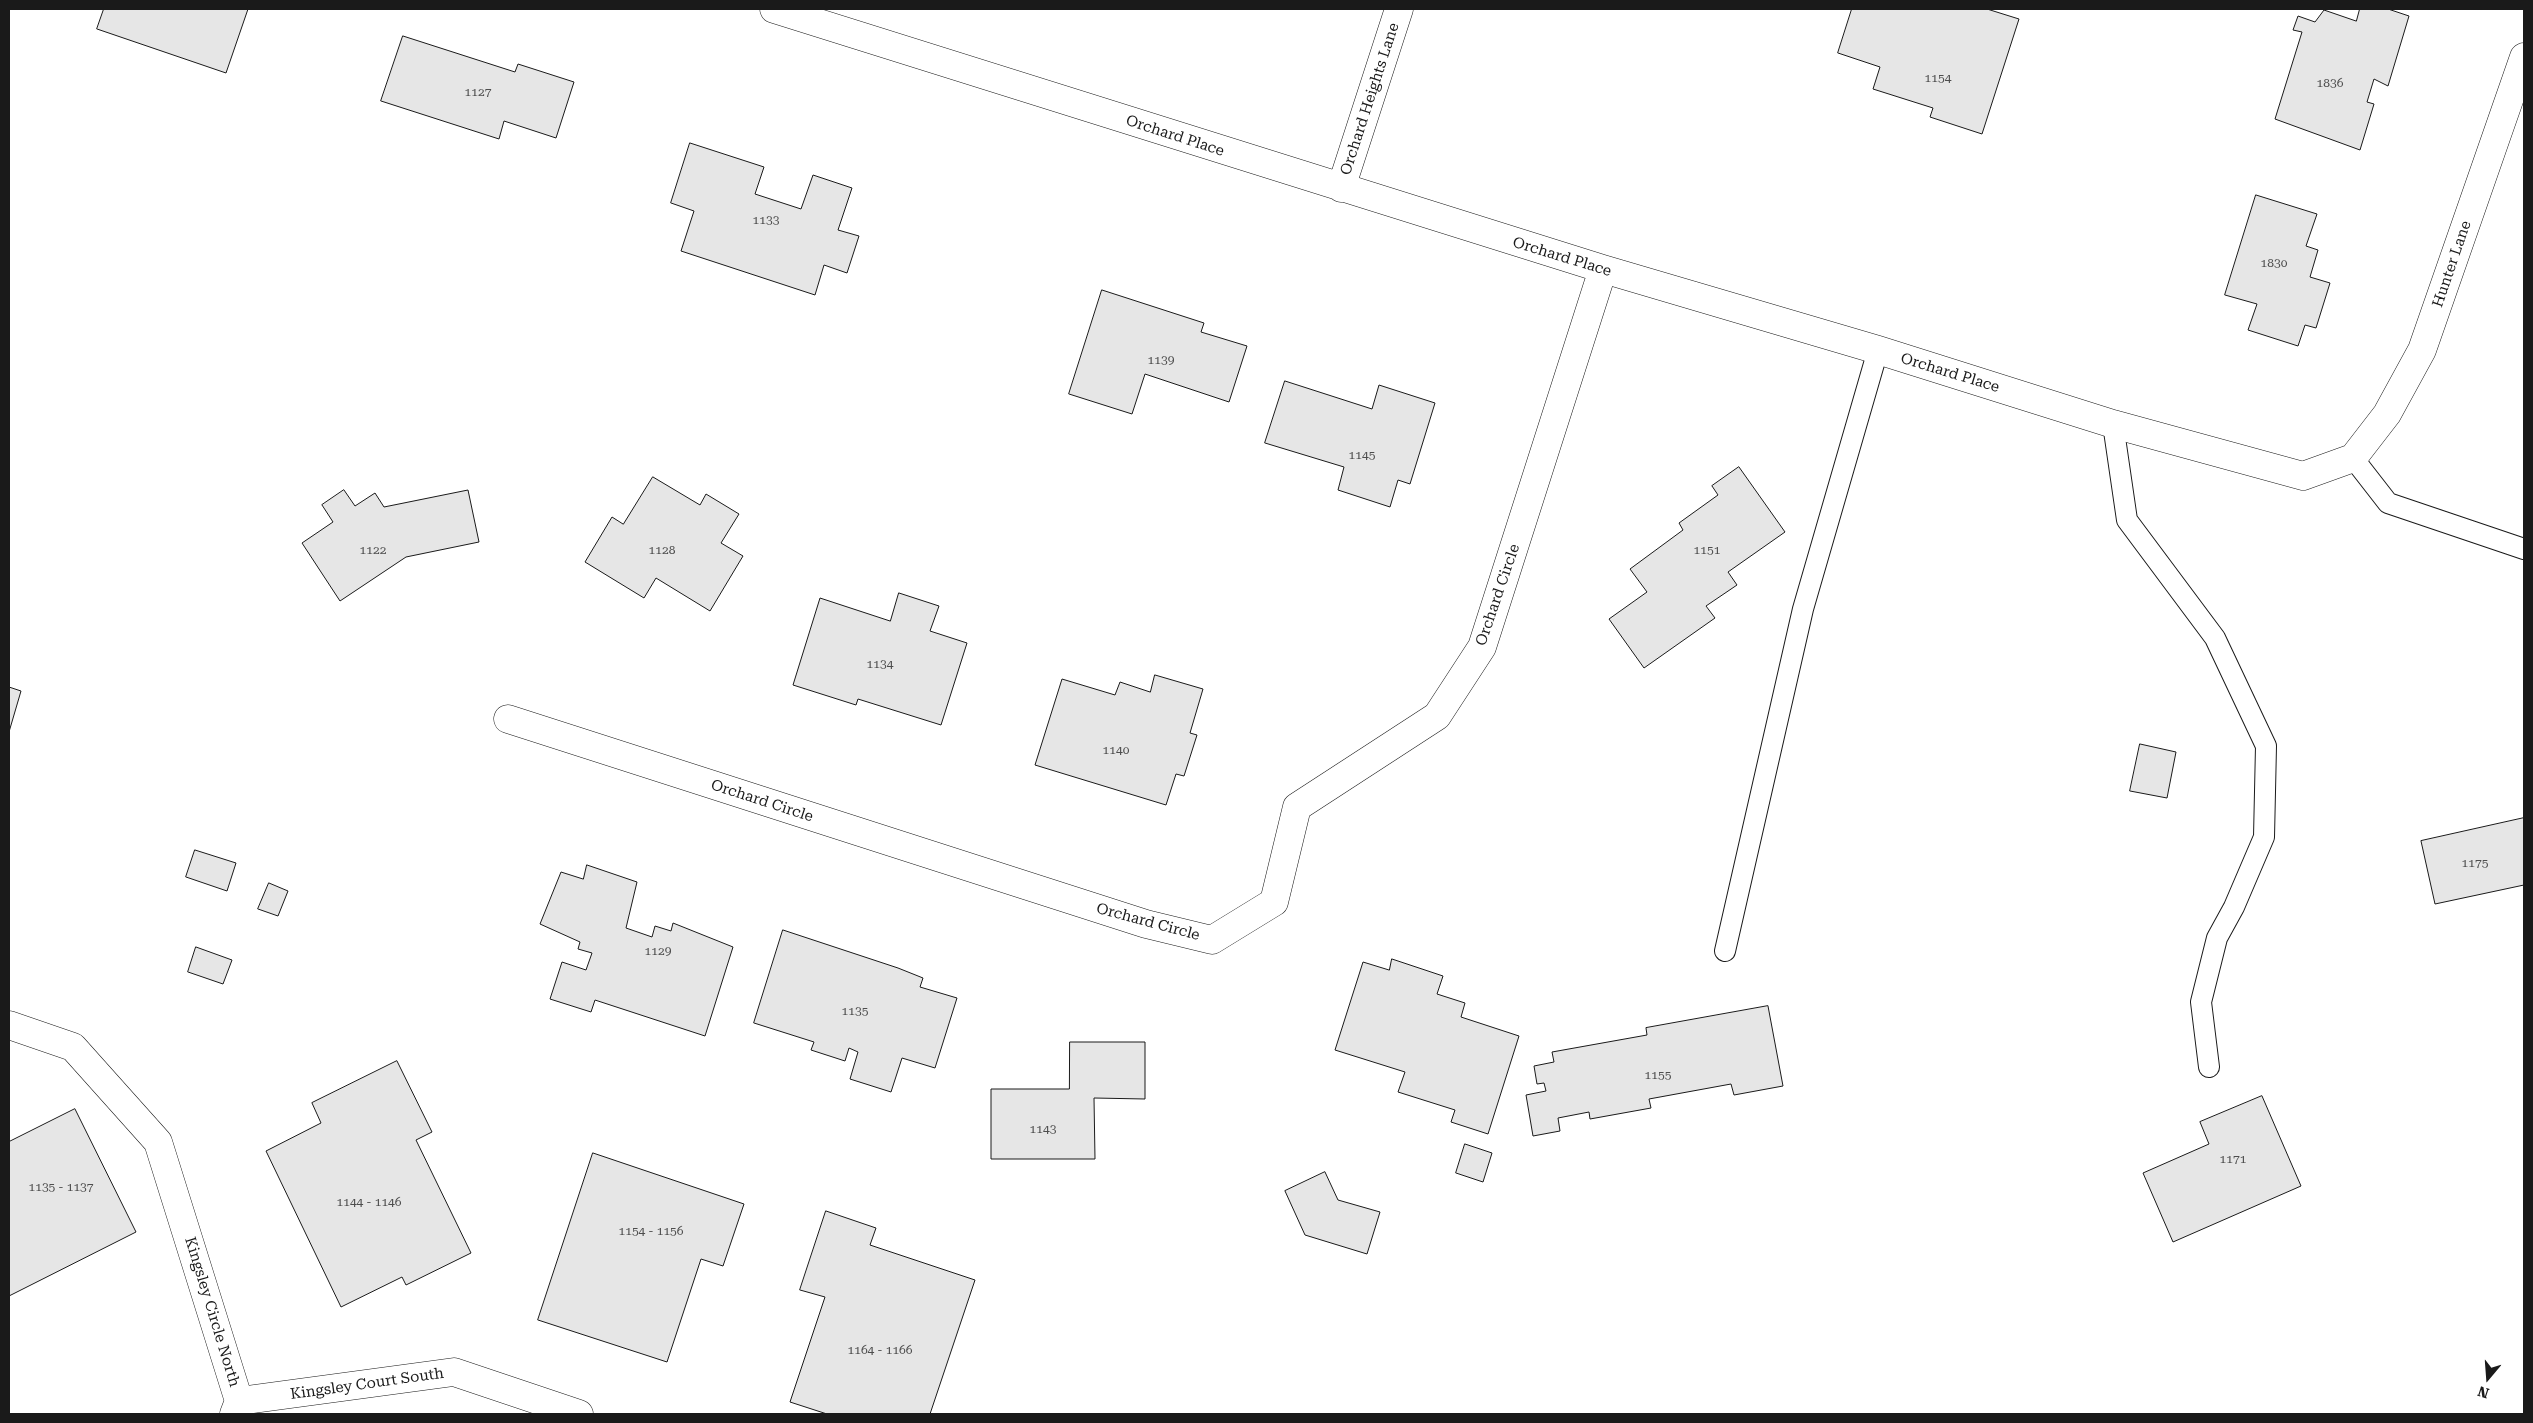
<!DOCTYPE html>
<html>
<head>
<meta charset="utf-8">
<style>
	body { margin:0 }
	#map { position:relative; width:2533px; height:1423px; overflow:hidden; background:#fff; font-family:"Roboto Serif",serif }
	canvas { display:block }
	.frame { position:absolute; inset:0; border:10px solid #1a1a1a; pointer-events:none }
	.north { position:absolute; left:2463px; top:1353px; width:50px; height:50px; -webkit-text-stroke:4px #fff; paint-order:stroke; rotate:198deg; font-size:14px; font-weight:700; line-height:20px; text-align:center; color:#1a1a1a }
	.north::after { content:''; display:block; margin:auto; width:18px; height:22px; background:#1a1a1a; clip-path:polygon(50% 0,100% 100%,50% 72%,0 100%) }
</style>
</head>
<body>
<div id="map">
<canvas width="2533" height="1423"></canvas>
<div class="frame"></div>
<div class="north">N</div>
</div>
<script>
const ctx = document.querySelector('canvas').getContext('2d');
ctx.lineJoin = 'round';
function fillPath(path, color) { ctx.fillStyle = color; ctx.fill(path, 'evenodd'); }
function strokePath(path, color, width, dash) { ctx.strokeStyle = color; ctx.lineWidth = width; ctx.lineCap = dash ? 'butt' : 'round'; ctx.setLineDash(dash || []); ctx.stroke(path); }
function drawText(font, color, halo, rows, align = 'center') {
  ctx.font = font + ' "Roboto Serif",serif'; ctx.lineWidth = 4; ctx.setLineDash([]); ctx.textBaseline = 'middle'; ctx.strokeStyle = halo; ctx.fillStyle = color; for (const [text, x, y, turn = 0] of rows) {
    ctx.save(); ctx.translate(x, y); ctx.rotate((+turn || 0) * Math.PI / 180); ctx.textAlign = isNaN(turn) ? turn : align; if (halo) ctx.strokeText(text, 0, 0); ctx.fillText(text, 0, 0); ctx.restore();
  }
}
const building = new Path2D(`
	M104 9H248L226 73 97 29Z
	M1852 9H1987L2019 19 1982 134 1930 117 1933 108 1873 89 1880 67 1838 53Z
	M2360 9H2388L2409 16 2388 86 2374 79 2367 102 2374 104 2360 150 2275 119 2302 32 2293 30 2298 16 2315 22 2324 10 2356 21Z
	M403 36 515 72 518 64 574 82 556 138 504 121 499 139 381 101Z
	M690 143 764 167 755 194 801 209 813 175 852 188 838 230 859 236 847 273 824 265 815 295 681 251 694 211 671 203Z
	M2256 195 2317 214 2306 246 2318 250 2310 277 2330 283 2316 328 2305 325 2298 346 2248 330 2257 304 2225 295Z
	M1102 290 1204 323 1201 332 1247 346 1229 402 1145 374 1132 414 1069 394Z
	M1285 381 1372 409 1379 385 1435 403 1410 484 1398 480 1390 507 1338 490 1344 467 1265 443Z
	M1739 467 1785 532 1728 572 1737 585 1706 606 1715 618 1644 668 1609 619 1647 592 1630 569 1683 530 1679 523 1718 495 1712 486Z
	M653 477 700 505 706 494 739 514 721 543 743 556 710 611 656 578 644 598 585 562 612 517 623 524Z
	M344 490 355 506 375 493 384 507 468 490 479 542 406 557 340 601 302 543 333 522 322 505Z
	M899 593 939 606 930 631 967 643 941 725 858 699 856 705 793 685 820 598 890 621Z
	M1155 675 1203 689 1190 733 1197 735 1184 776 1176 774 1166 805 1035 765 1062 679 1115 695 1120 682 1150 692Z
	M9 687 21 691 9 732Z
	M2140 744 2176 752 2167 798 2130 791Z
	M2524 818V885L2435 904 2421 841Z
	M195 850 236 863 227 891 186 877Z
	M587 865 637 882 626 928 652 937 655 926 671 931 673 923 733 947 705 1036 595 1000 591 1012 550 999 562 962 586 970 592 953 578 949 580 942 540 924 561 872 583 879Z
	M269 883 288 891 278 916 258 909Z
	M783 930 898 968 923 978 920 987 957 998 935 1068 902 1058 891 1092 850 1079 858 1052 849 1048 845 1061 811 1050 814 1042 754 1023Z
	M196 947 232 960 223 984 188 972Z
	M1392 959 1443 976 1437 994 1465 1003 1461 1017 1519 1036 1488 1134 1451 1122 1455 1110 1398 1092 1405 1072 1335 1050 1363 962 1389 970Z
	M1768 1006 1783 1086 1734 1095 1731 1084 1649 1099 1651 1108 1590 1119 1589 1112 1558 1118 1560 1131 1533 1136 1526 1095 1546 1091 1544 1083 1537 1084 1534 1066 1554 1062 1552 1052 1647 1035 1646 1028Z
	M1070 1042H1145V1099L1094 1098 1095 1159H991V1089H1069Z
	M397 1061 432 1132 416 1140 471 1253 406 1285 402 1277 341 1307 266 1151 321 1123 312 1103Z
	M2262 1096 2301 1186 2173 1242 2143 1173 2209 1144 2200 1122Z
	M75 1109 136 1232 9 1296V1142Z
	M1465 1144 1492 1153 1483 1182 1456 1173Z
	M593 1153 744 1204 723 1266 701 1259 667 1362 538 1320Z
	M1325 1172 1338 1200 1380 1212 1367 1254 1305 1235 1285 1191Z
	M826 1211 876 1228 870 1245 975 1280 930 1414H827L790 1402 825 1297 800 1290Z`);
const lane = new Path2D(`
	M2113 424 2127 520 2215 638 2266 746 2264 837 2234 907 2217 938 2201 1002 2209 1067
	M2353 458 2388 503 2524 549
	M1725 951 1803 609 1878 350`);
const street = new Path2D(`
	M774 9 1603 269 1878 350 2113 424 2303 476 2353 458 2387 414 2422 350 2524 57
	M1341 188 1399 9
	M508 719 1146 924 1212 940 1274 902 1297 807 1437 716 1482 647 1603 269
	M9 1025 73 1047 158 1142 239 1401 234 1414
	M239 1401 454 1372 579 1414`);
const numberNames = [
	["1154",1938,78],
	["1836",2330,83],
	["1127",478,92],
	["1133",766,220],
	["1830",2274,263],
	["1139",1161,360],
	["1145",1362,455],
	["1122",373,550],
	["1128",662,550],
	["1151",1707,550],
	["1134",880,664],
	["1140",1116,750],
	["1175",2475,863],
	["1129",658,951],
	["1135",855,1011],
	["1155",1658,1075],
	["1143",1043,1129],
	["1171",2233,1159],
	["1135 - 1137",61,1187],
	["1144 - 1146",369,1202],
	["1154 - 1156",651,1231],
	["1164 - 1166",880,1350]
];
const streetNames = [
	["Orchard Heights Lane",1370,99,-72],
	["Orchard Place",1175,136,18],
	["Orchard Place",1562,257,17],
	["Hunter Lane",2452,264,-71],
	["Orchard Place",1950,373,17],
	["Orchard Circle",1498,595,-71],
	["Orchard Circle",762,801,18],
	["Orchard Circle",1148,922,15],
	["Kingsley Circle North",212,1312,73],
	["Kingsley Court South",367,1384,-8]
];
fillPath(building, '#e6e6e6');
strokePath(building, '#1a1a1a', 1);
strokePath(lane, '#1a1a1a', 22);
strokePath(street, '#1a1a1a', 29);
strokePath(lane, '#fff', 20);
strokePath(street, '#fff', 28);
drawText('12px', '#4d4d4d', null, numberNames);
drawText('15px', '#1a1a1a', '#fff', streetNames);
</script>
</body>
</html>
